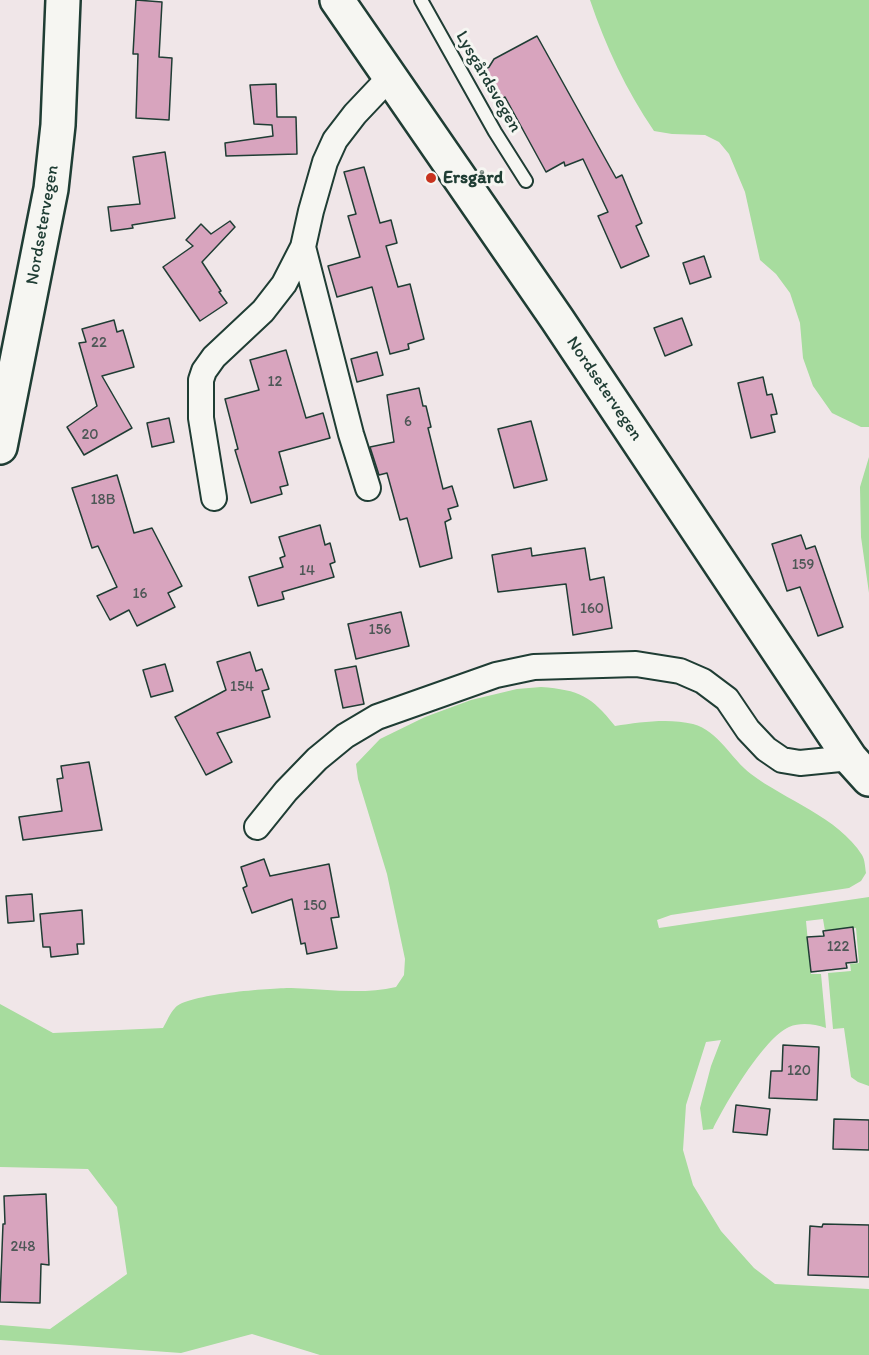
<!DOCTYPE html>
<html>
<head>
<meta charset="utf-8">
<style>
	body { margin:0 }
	canvas { display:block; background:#f0e6e8 }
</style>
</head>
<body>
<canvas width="869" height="1355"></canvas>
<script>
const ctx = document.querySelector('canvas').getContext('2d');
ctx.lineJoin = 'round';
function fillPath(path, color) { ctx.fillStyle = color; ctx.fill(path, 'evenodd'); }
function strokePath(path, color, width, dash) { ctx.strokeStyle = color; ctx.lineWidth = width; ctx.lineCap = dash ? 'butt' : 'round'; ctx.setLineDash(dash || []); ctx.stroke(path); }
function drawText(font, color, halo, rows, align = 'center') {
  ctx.font = font + ' Itim,sans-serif'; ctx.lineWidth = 6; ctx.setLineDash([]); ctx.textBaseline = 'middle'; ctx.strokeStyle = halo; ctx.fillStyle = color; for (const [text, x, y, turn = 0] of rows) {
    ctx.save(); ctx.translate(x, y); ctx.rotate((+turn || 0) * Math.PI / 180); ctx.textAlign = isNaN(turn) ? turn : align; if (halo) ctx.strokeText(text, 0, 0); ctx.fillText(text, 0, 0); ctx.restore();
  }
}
const green = new Path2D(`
	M590 0H869V427H861L832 413 813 386 803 358 800 323 790 293 776 274 760 260 745 192 729 154 719 142 705 135 672 134 654 131C626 90 606 47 590 0Z
	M869 457V593L861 537 860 487Z
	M541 687C580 690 591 696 615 726 640 722 669 718 693 724 719 731 731 759 751 774 785 800 838 817 862 855 865 860 865 867 866 873L861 881 849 888 671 915 657 920 659 928 869 897V1086L858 1082 851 1077 844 1028 833 1029 828 973 851 971 850 964 859 963 856 928 825 931 823 919 806 921 811 974H821L826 1028C814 1024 801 1022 789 1027 764 1038 725 1104 713 1129L703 1130 700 1108 711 1066 721 1040 706 1042 686 1105 683 1150 693 1185 721 1231 754 1268 775 1284 869 1289V1355H320L252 1334 181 1353 0 1340V1325L50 1329 127 1274 117 1207 88 1169 0 1167V1004L53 1033 163 1028C167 1021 170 1013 175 1008 186 994 271 988 291 988 326 989 361 995 396 987L404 975 405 959 387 874 358 779 356 764 380 739 425 717 471 700 517 689Z`);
const building = new Path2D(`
	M136 0 162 2 159 57 172 58 169 120 136 118 138 54H133Z
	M537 36 616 178 622 175 642 223 636 226 649 256 621 268 598 216 608 212 583 159 565 166 564 162 546 172 505 97 495 103 479 73 489 67 494 59Z
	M276 84 277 117H296L297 154 226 156 225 143 273 136 272 125 254 124 250 85Z
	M165 152 175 218 132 225 133 228 111 231 108 207 140 204 133 157Z
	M364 167 380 223 391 220 397 243 386 246 398 287 410 284 424 339 408 344 409 349 390 354 372 287 337 297 328 266 360 257 348 216 356 214 344 172Z
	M230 221 235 227 202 262 221 291 219 292 227 303 200 321 163 267 193 246 186 240 201 224 211 234Z
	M704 256 711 277 690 284 683 263Z
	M682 318 692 345 665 356 654 328Z
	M114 320 117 332 123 330 134 367 102 376 132 428 84 455 67 427 97 406 79 343 86 342 82 329Z
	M286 350 306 418 323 413 330 438 279 452 288 485 280 487 282 494 251 503 235 450 238 449 225 399 259 390 250 360Z
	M377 352 383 375 357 382 351 359Z
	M763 377 767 395 772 394 777 414 771 415 775 432 751 438 738 383Z
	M419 388 423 406H426L431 427 428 428 443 489 452 486 458 506 448 509 451 519 445 522 452 558 420 567 407 518 400 520 387 473 379 475 370 447 394 442 387 395Z
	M169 418 174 442 152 447 147 423Z
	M531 421 547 480 514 488 498 429Z
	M117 475 134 533 152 528 182 586 168 593 175 607 137 626 129 610 110 620 97 596 117 587 98 546 92 548 72 488Z
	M320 525 325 545 330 543 335 562 330 564 334 577 282 592 284 599 258 606 249 577 283 567 280 558 285 556 279 537Z
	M801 535 806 549 815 546 843 627 818 636 800 587 787 591 772 544Z
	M531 548 532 556 585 548 590 580 604 577 612 628 573 635 566 584 498 592 492 555Z
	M401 612 409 646 356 659 348 624Z
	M250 652 256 671 262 669 269 689 262 691 270 717 217 733 232 762 206 775 175 717 226 690 217 662Z
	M165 664 173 691 151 697 143 670Z
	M356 666 364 704 343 708 335 670Z
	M89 762 102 830 23 840 19 817 62 811 57 779 63 778 61 766Z
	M264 859 270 876 329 864 339 917 331 918 337 948 307 954 305 943 301 944 292 899 252 913 243 888 247 886 241 867Z
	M32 894 34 921 8 923 6 896Z
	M82 910 84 944H77L78 954 51 957 50 947H43L40 914Z
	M853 927 857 962 846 963 847 968 811 972 807 937 824 936 823 931Z
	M783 1045 819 1047 817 1100 769 1098 771 1071H782Z
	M736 1105 770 1109 767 1135 733 1132Z
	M834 1119 869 1120V1150L833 1149Z
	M46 1194 49 1265 41 1264 40 1303 0 1302 3 1224H5L4 1196Z
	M823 1224 869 1225V1277L808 1275 810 1226 822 1227Z`);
const lane = new Path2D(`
	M421 0 495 132 526 181`);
const street = new Path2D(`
	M303 247 351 434 368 488
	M214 498 201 418V380L204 371 214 357 263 311 284 284 303 247 311 211 325 162 335 140 355 114 390 77
	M257 827 286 791 317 759 345 736 377 717 496 675 534 667 636 664 680 671 703 681 727 699 748 730 766 749 782 760 800 763 850 758`);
const secondary = new Path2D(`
	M337 0 557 319 850 758 869 779
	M0 447 51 189 58 125 63 0`);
const markers = [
	[431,178,6,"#c8321e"]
];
const numberNames = [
	["22",99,343],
	["12",275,382],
	["6",408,422],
	["20",90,435],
	["18B",103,500],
	["159",803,565],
	["14",307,571],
	["16",140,594],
	["160",592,609],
	["156",380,630],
	["154",242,687],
	["150",315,906],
	["122",838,947],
	["120",799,1071],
	["248",23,1247]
];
const streetNames = [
	["Lysgårdsvegen",488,82,60],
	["Nordsetervegen",43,225,-80],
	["Nordsetervegen",604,389,56]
];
const poiNames = [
	["Ersgård",443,178]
];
fillPath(green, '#a7dc9e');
fillPath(building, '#d8a4be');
strokePath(building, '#1f3d34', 1.5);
strokePath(lane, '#1f3d34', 16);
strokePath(street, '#1f3d34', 28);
strokePath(secondary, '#1f3d34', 38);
strokePath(lane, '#f6f6f2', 12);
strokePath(street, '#f6f6f2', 24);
strokePath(secondary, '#f6f6f2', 33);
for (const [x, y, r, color] of markers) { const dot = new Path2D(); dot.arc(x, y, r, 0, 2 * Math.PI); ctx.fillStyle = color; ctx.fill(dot); strokePath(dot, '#f6f6f2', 2); }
drawText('15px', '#4d5756', null, numberNames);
drawText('18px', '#1f3d34', '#f6f6f2', streetNames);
drawText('bold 18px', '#1f3d34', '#f6f6f2', poiNames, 'left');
</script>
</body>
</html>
